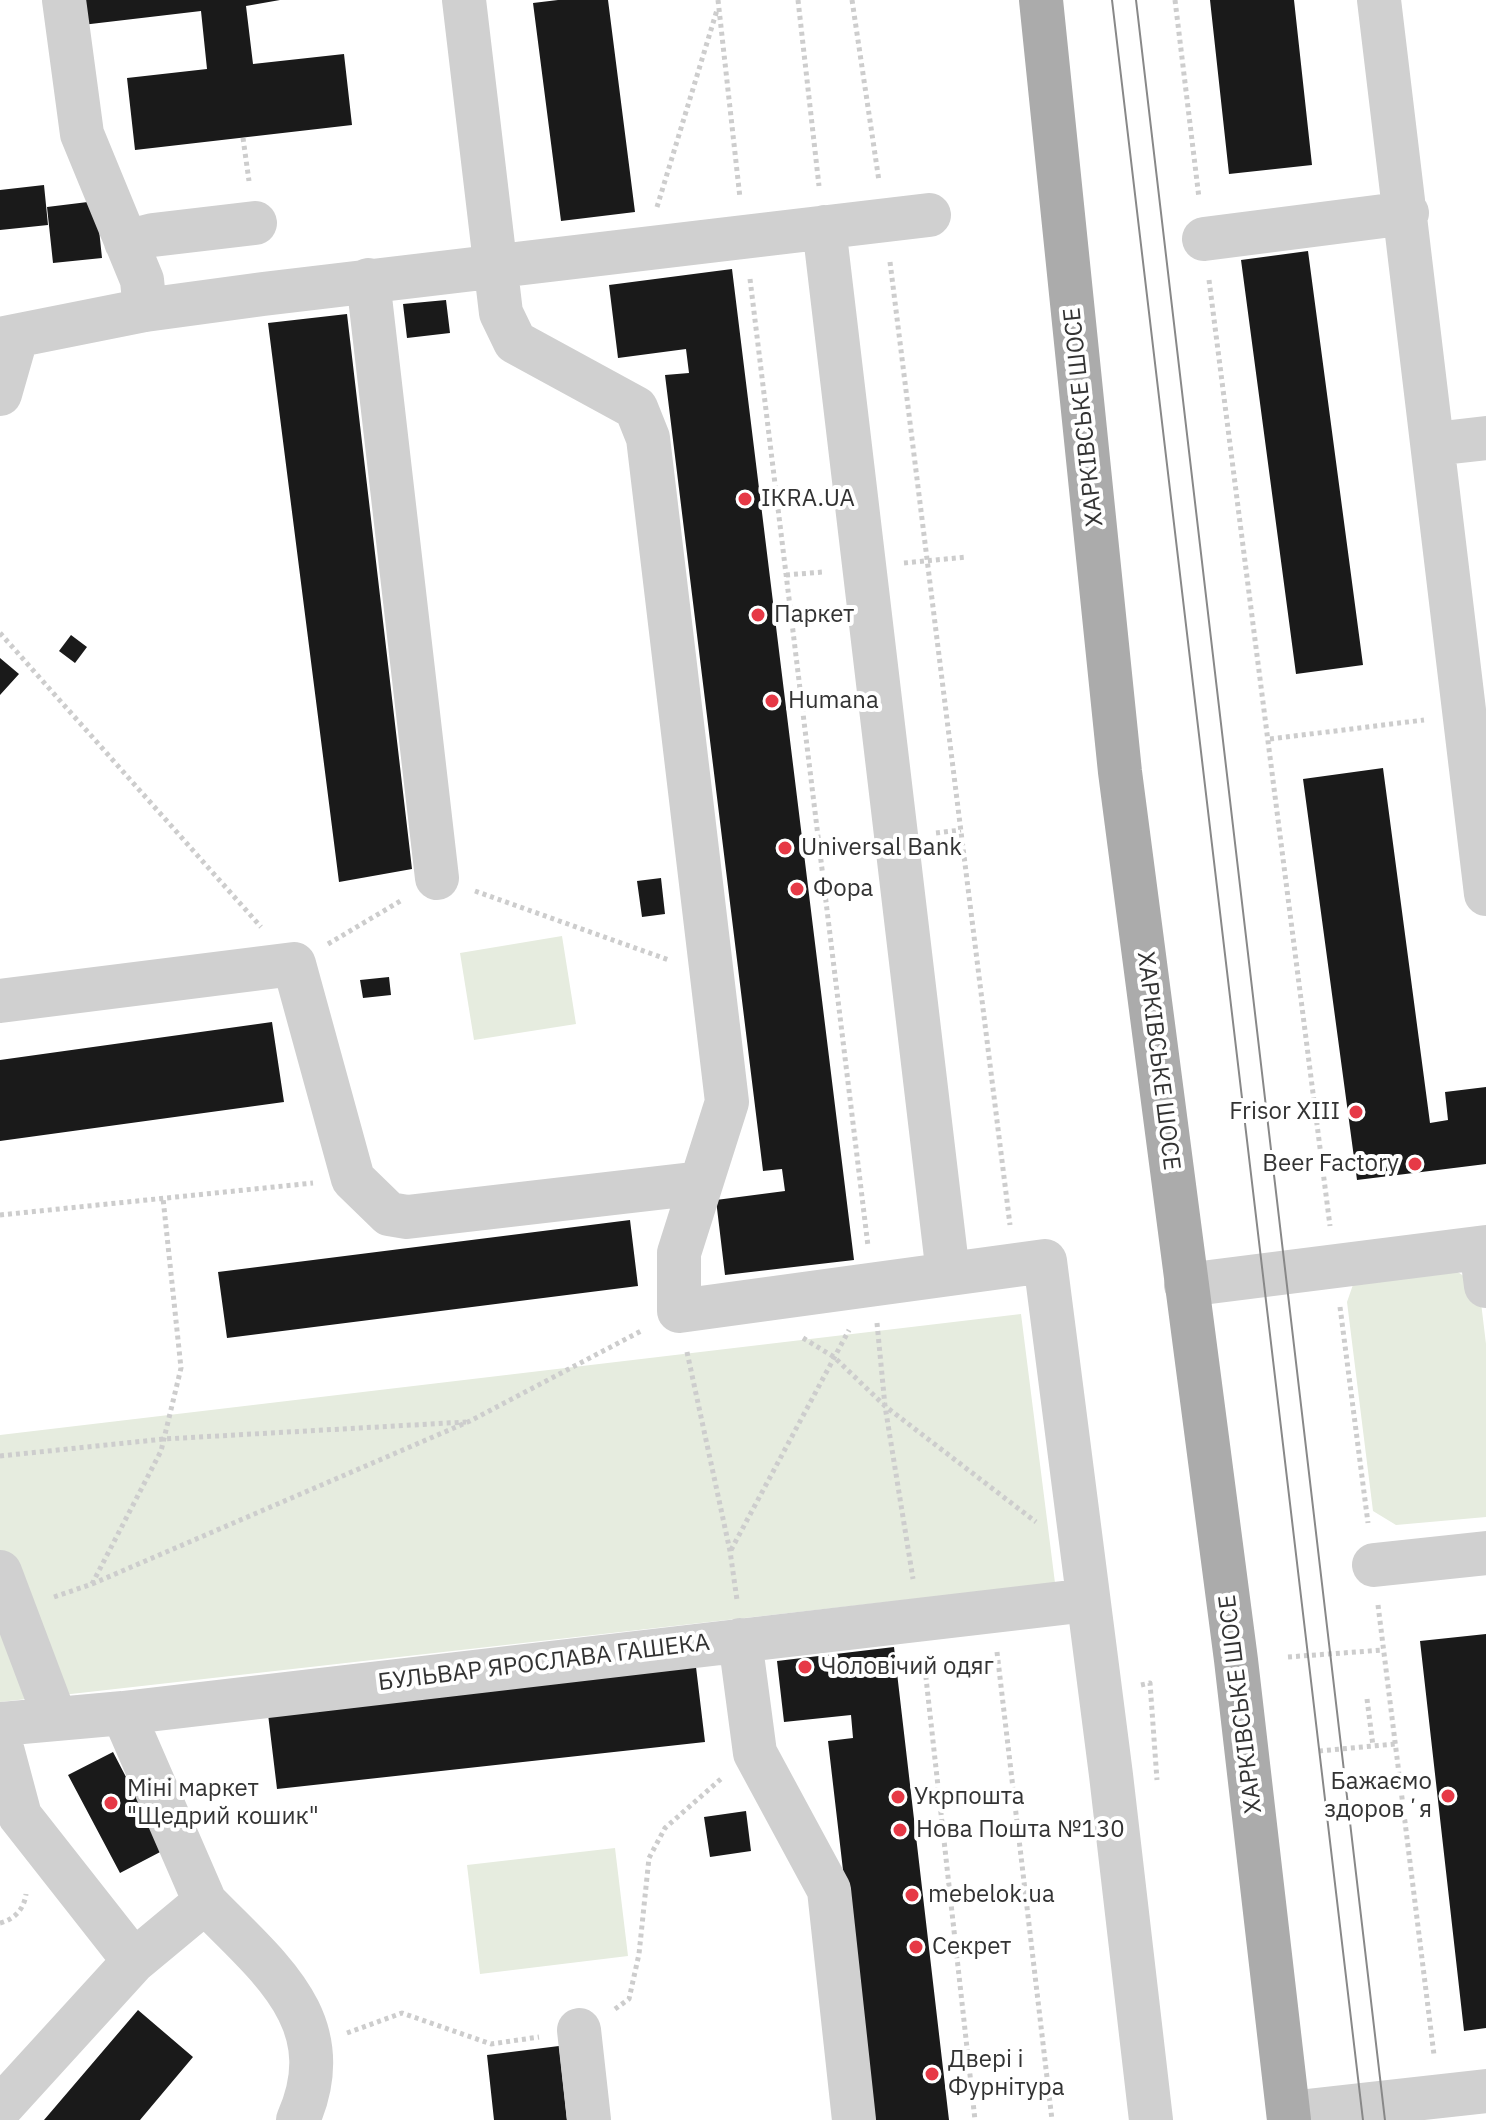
<!DOCTYPE html>
<html>
<head>
<meta charset="utf-8">
<style>
	body { margin:0 }
	canvas { display:block; background:#fff }
</style>
</head>
<body>
<canvas width="1486" height="2120"></canvas>
<script>
const ctx = document.querySelector('canvas').getContext('2d');
ctx.lineJoin = 'round';
function fillPath(path, color) { ctx.fillStyle = color; ctx.fill(path, 'evenodd'); }
function strokePath(path, color, width, dash) { ctx.strokeStyle = color; ctx.lineWidth = width; ctx.lineCap = dash ? 'butt' : 'round'; ctx.setLineDash(dash || []); ctx.stroke(path); }
function drawText(font, color, halo, rows, align = 'center') {
  ctx.font = font + ' "IBM Plex Sans",sans-serif'; ctx.lineWidth = 8; ctx.setLineDash([]); ctx.textBaseline = 'middle'; ctx.strokeStyle = halo; ctx.fillStyle = color; for (const [text, x, y, turn = 0] of rows) {
    ctx.save(); ctx.translate(x, y); ctx.rotate((+turn || 0) * Math.PI / 180); ctx.textAlign = isNaN(turn) ? turn : align; if (halo) ctx.strokeText(text, 0, 0); ctx.fillText(text, 0, 0); ctx.restore();
  }
}
const green = new Path2D(`
	M562 936 576 1024 474 1040 460 953Z
	M1447 1265 1479 1286 1486 1344V1517L1396 1525 1373 1511 1347 1302 1356 1276Z
	M1021 1314 1055 1583 0 1702V1435Z
	M615 1848 628 1956 480 1974 467 1865Z`);
const building = new Path2D(`
	M80 0H280L246 6 253 64 344 54 352 125 135 150 127 78 207 69 201 11 82 25Z
	M558 0H608L635 212 561 221 533 3Z
	M1210 0H1294L1312 165 1229 174Z
	M44 185 48 225 0 230V190Z
	M96 201 102 258 53 263 47 207Z
	M1308 251 1363 665 1296 674 1241 260Z
	M732 269 854 1260 725 1275 716 1200 785 1191 782 1169 763 1171 665 375 689 373 686 349 618 358 609 285Z
	M446 300 450 333 407 338 403 304Z
	M347 314 412 869 339 882 268 323Z
	M71 635 87 647 75 663 59 651Z
	M0 658 19 674 0 695Z
	M1383 768 1430 1123 1448 1120 1445 1092 1486 1087V1164L1357 1180 1303 779Z
	M661 878 665 914 642 917 637 881Z
	M389 977 391 995 363 998 360 980Z
	M272 1022 284 1102 0 1141V1060Z
	M630 1220 638 1286 227 1338 218 1272Z
	M1486 1634V2028L1464 2031 1420 1641Z
	M894 1647 949 2120H872L828 1741 853 1738 851 1715 784 1722 777 1661Z
	M696 1667 705 1742 277 1789 268 1714Z
	M113 1752 164 1850 120 1873 68 1775Z
	M746 1811 751 1851 710 1857 704 1817Z
	M138 2010 193 2057 140 2120H44Z
	M559 2046 567 2120H494L487 2055Z`);
const path = new Path2D(`
	M718 0 740 198
	M798 0 819 186
	M852 0 879 181
	M1175 0 1199 198
	M243 138 249 181
	M657 207 717 10
	M890 262 1010 1225
	M750 279 868 1246
	M1209 280 1330 1226
	M904 563 967 557
	M786 575 823 572
	M0 633 261 927
	M1270 739 1424 720
	M936 833 961 830
	M820 850 854 845
	M475 891 669 960
	M328 944 402 900
	M0 1215 313 1183
	M1340 1307 1368 1523
	M877 1323 885 1406 913 1579
	M803 1338 834 1357 885 1406 1036 1522
	M687 1352 730 1551 737 1600
	M0 1456 164 1439 466 1422
	M731 1550 849 1330
	M92 1584 470 1421 643 1330
	M54 1597 92 1584 161 1451 181 1368 163 1198
	M1378 1605 1434 2055
	M997 1652 1052 2120
	M1288 1657 1383 1650
	M924 1660 975 2120
	M1141 1685 1150 1683 1157 1780
	M1367 1699 1373 1746
	M1319 1751 1395 1744
	M0 1923C15 1919 24 1909 26 1894
	M615 2009 629 1999 639 1954 649 1858 665 1828 722 1778
	M347 2033 402 2013 491 2044 539 2037`);
const minor = new Path2D(`
	M64 0 82 134 142 280 145 310
	M464 0 501 313 515 342 636 408 648 438 727 1102 679 1253V1311L1045 1261 1111 1775 1151 2120
	M1379 0 1486 894
	M824 227 948 1274
	M1204 239 1407 213
	M126 242 153 235 255 223
	M368 280 437 878
	M0 339 145 310 263 294 929 215
	M0 394 16 338
	M1434 444 1486 438
	M0 1001 294 964 353 1179 389 1214 407 1217 701 1183
	M1481 1248 1486 1286
	M1186 1285 1486 1247
	M1374 1565 1486 1553
	M0 1572 55 1718
	M740 1640 755 1753 829 1890 854 2120
	M123 1713 205 1902
	M0 1724 123 1713 1088 1600
	M0 1741 20 1816 134 1961 205 1902C268 1967 342 2021 298 2120
	M579 2030 589 2120
	M0 2108 134 1961
	M1289 2113 1486 2091`);
const major = new Path2D(`
	M1041 0 1120 772 1236 1660 1289 2120`);
const tram = new Path2D(`
	M1112 0 1363 2120
	M1136 0 1385 2120`);
const markers = [
	[745,499,8,"#e63946"],
	[758,615,8,"#e63946"],
	[772,701,8,"#e63946"],
	[785,848,8,"#e63946"],
	[797,889,8,"#e63946"],
	[1356,1112,8,"#e63946"],
	[1415,1164,8,"#e63946"],
	[805,1667,8,"#e63946"],
	[1448,1796,8,"#e63946"],
	[898,1797,8,"#e63946"],
	[111,1803,8,"#e63946"],
	[900,1830,8,"#e63946"],
	[912,1895,8,"#e63946"],
	[916,1947,8,"#e63946"],
	[932,2074,8,"#e63946"]
];
const streetNames = [
	["ХАРКІВСЬКЕ ШОСЕ",1084,417,-96],
	["ХАРКІВСЬКЕ ШОСЕ",1158,1061,83],
	["БУЛЬВАР ЯРОСЛАВА ГАШЕКА",544,1663,-7],
	["ХАРКІВСЬКЕ ШОСЕ",1241,1704,-97]
];
const poiNames = [
	["ІКRA.UA",761,499],
	["Паркет",774,615],
	["Humana",788,701],
	["Universal Bank",801,848],
	["Фора",813,889],
	["Frisor XIII",1340,1112,"right"],
	["Beer Factory",1399,1164,"right"],
	["Чоловічий одяг",821,1667],
	["Бажаємо",1432,1782,"right"],
	["здоровʼя",1432,1810,"right"],
	["Міні маркет",127,1789],
	["\"Щедрий кошик\"",127,1817],
	["Укрпошта",914,1797],
	["Нова Пошта №130",916,1830],
	["mebelok.ua",928,1895],
	["Секрет",932,1947],
	["Двері і",948,2060],
	["Фурнітура",948,2088]
];
fillPath(green, '#e6ecdf');
fillPath(building, '#1a1a1a');
strokePath(path, '#cdcdcd', 5, [4, 4]);
strokePath(minor, '#d0d0d0', 44);
strokePath(major, '#ababab', 44);
strokePath(tram, '#888', 2);
for (const [x, y, r, color] of markers) { const dot = new Path2D(); dot.arc(x, y, r, 0, 2 * Math.PI); ctx.fillStyle = color; ctx.fill(dot); strokePath(dot, '#fff', 3); }
drawText('24px', '#333', '#fff', streetNames);
drawText('24px', '#333', '#fff', poiNames, 'left');
</script>
</body>
</html>
